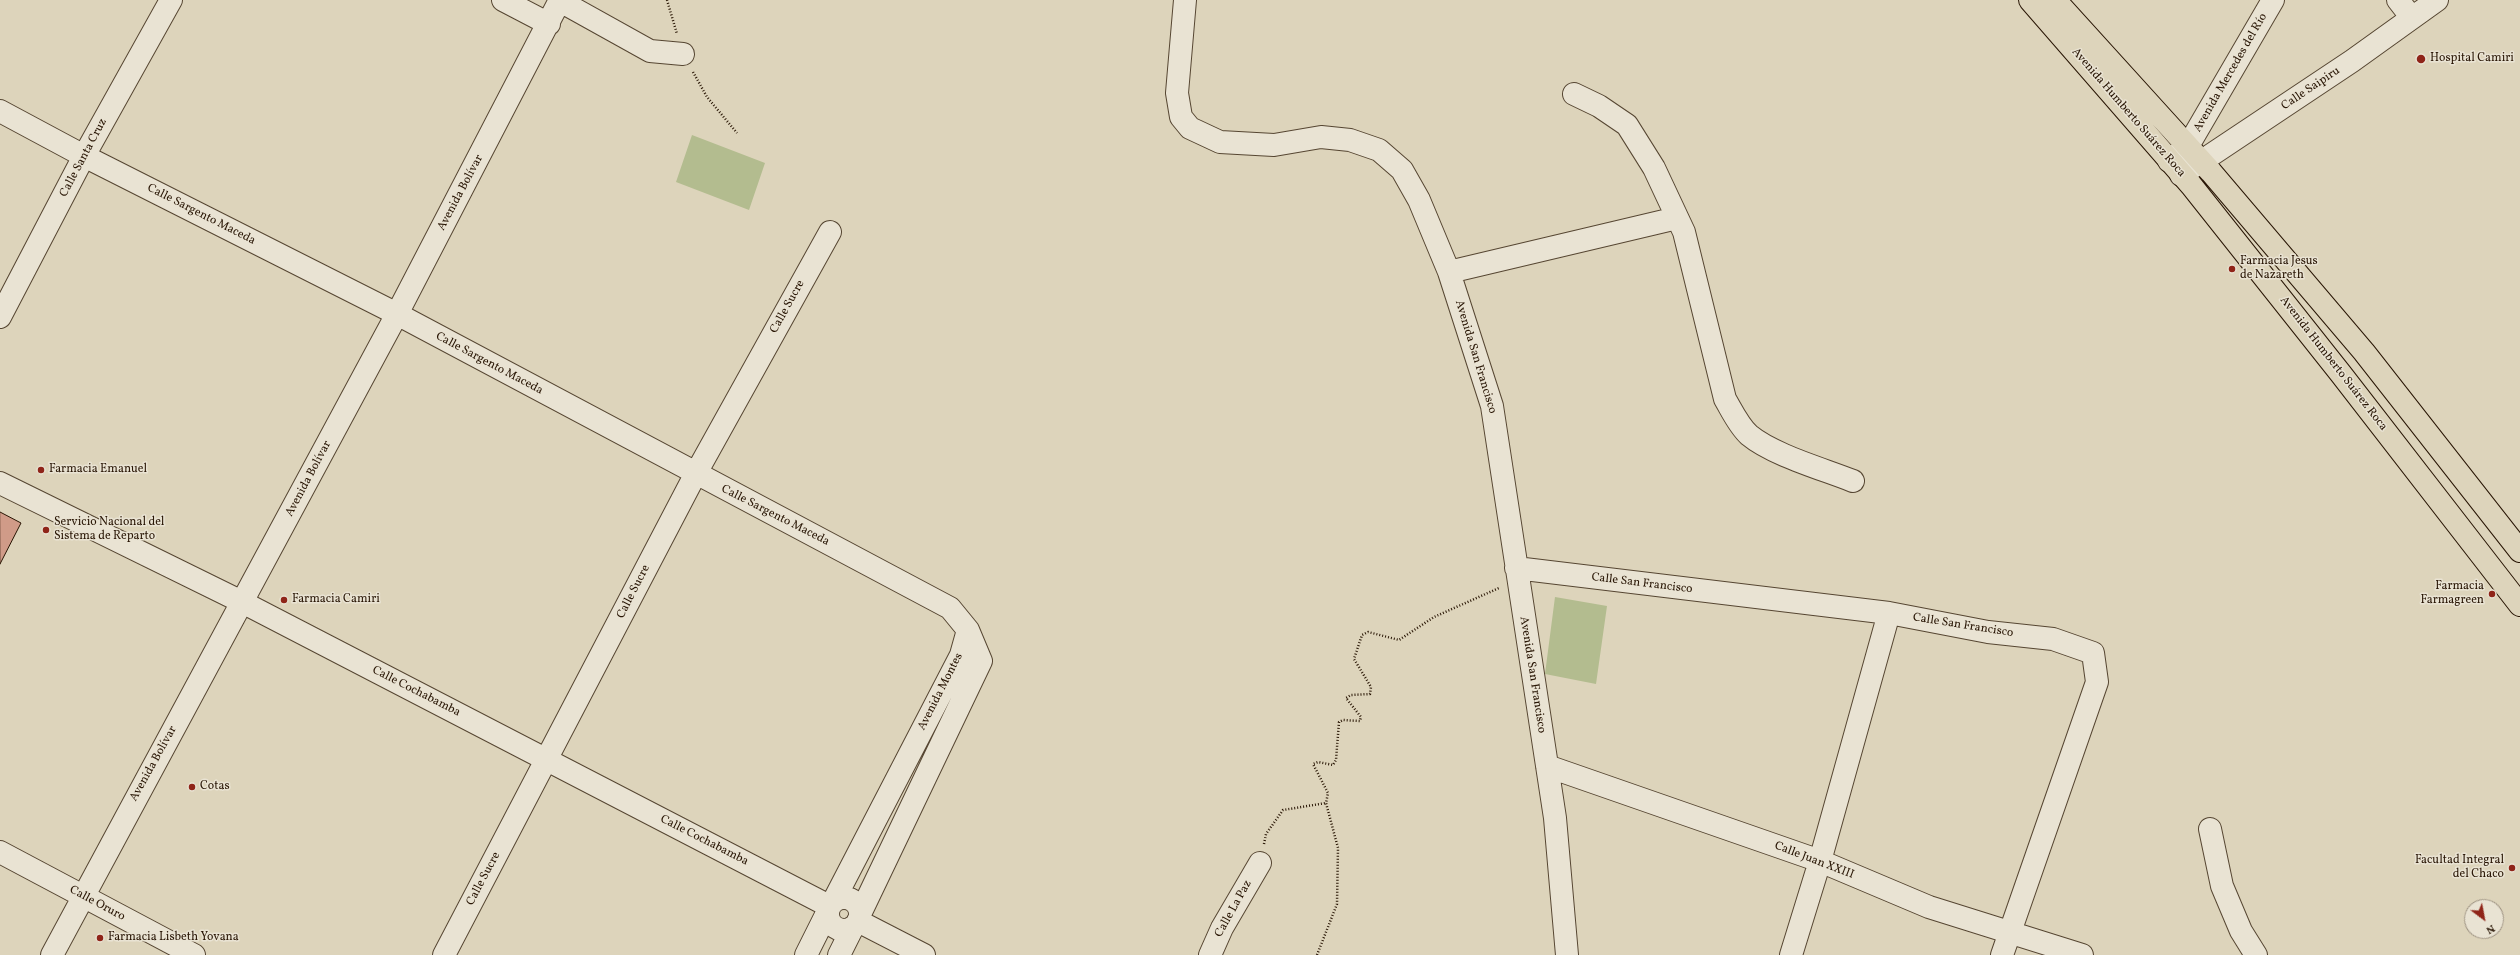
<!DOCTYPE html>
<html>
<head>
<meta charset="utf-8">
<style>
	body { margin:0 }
	#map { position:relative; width:2520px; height:955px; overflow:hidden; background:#ddd4bb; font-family:Vollkorn,serif }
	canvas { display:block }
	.north { position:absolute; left:2464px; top:899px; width:40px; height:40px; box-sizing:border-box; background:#e9e3d3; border:1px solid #9c9181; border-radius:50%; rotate:148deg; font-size:11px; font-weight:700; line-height:16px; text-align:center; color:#291605 }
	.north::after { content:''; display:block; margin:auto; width:14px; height:18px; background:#8f2418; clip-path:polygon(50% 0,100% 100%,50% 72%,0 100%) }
</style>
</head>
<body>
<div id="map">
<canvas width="2520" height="955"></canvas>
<div class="north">N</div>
</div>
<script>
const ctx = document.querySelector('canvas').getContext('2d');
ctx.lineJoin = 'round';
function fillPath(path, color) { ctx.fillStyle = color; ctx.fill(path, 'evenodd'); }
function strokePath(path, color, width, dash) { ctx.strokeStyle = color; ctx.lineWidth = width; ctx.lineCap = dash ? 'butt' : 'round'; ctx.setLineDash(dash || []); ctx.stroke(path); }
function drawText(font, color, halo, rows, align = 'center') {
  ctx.font = font + ' Vollkorn,serif'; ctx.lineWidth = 3; ctx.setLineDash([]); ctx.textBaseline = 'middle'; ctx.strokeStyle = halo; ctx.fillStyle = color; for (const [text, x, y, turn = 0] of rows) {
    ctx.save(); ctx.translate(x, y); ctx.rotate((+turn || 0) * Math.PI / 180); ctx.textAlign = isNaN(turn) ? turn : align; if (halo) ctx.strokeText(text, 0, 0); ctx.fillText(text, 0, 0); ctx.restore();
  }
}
const green = new Path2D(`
	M692 135 765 163 749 210 676 182Z
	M1555 597 1607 606 1596 684 1545 674Z`);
const building = new Path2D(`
	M0 512 21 523 0 564Z`);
const path = new Path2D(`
	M667 0 677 34
	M693 72 707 97 737 133
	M1264 844 1266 834 1283 810 1326 803
	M1317 955 1337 904 1338 848 1326 803 1328 793 1313 764 1318 762 1333 765 1336 760 1339 722 1343 720 1360 721 1361 717 1346 698 1351 695 1370 694 1371 687 1354 659 1362 635 1368 632 1399 640 1434 617 1499 588`);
const minor = new Path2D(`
	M503 0 549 24
	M1185 0 1177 93 1181 117 1190 128 1220 142 1274 145 1321 137 1350 140 1379 150 1402 170 1419 200 1449 272 1492 406 1555 818 1567 955
	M2398 0 2412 18
	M560 1 650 51 683 54
	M1574 94 1599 106 1627 125 1654 168 1684 232 1725 399C1732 411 1739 426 1749 435 1773 455 1823 469 1853 481
	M0 111 84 156 397 314 950 608 968 630 981 661 860 914
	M2169 161 2188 146 2273 0
	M2181 175 2352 61 2437 0
	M1449 272 1677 218
	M0 317 84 156 171 0
	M0 483 242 602 829 906
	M1516 568 1889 613 1988 632 2053 639 2093 653 2097 682 2002 955
	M1547 766 1820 861 1929 907 2082 955
	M2210 829 2222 886 2241 931 2256 955
	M0 852 194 955
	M828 914a16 16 0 1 1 32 0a16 16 0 1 1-32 0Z
	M833 902 961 655 968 630
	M858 921 924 955
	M52 955 397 314 560 0
	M444 955 695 475 830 232
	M806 955 828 911
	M839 955 853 927
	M1210 955 1222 928 1260 863
	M1791 955 1820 861 1889 613`);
const major = new Path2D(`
	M2030 0 2191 185 2341 374 2520 605
	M2055 0 2211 172 2364 352 2520 551`);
const markers = [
	[2421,59,5,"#8f2418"],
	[2232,269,4,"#8f2418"],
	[41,470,4,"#8f2418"],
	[46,530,4,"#8f2418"],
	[2492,594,4,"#8f2418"],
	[284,600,4,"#8f2418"],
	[192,787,4,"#8f2418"],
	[2512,868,4,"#8f2418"],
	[100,938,4,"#8f2418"]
];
const poiNames = [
	["Hospital Camiri",2430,59],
	["Farmacia Jesus",2240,262],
	["de Nazareth",2240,276],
	["Farmacia Emanuel",49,470],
	["Servicio Nacional del",54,523],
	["Sistema de Reparto",54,537],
	["Farmacia",2484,587,"right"],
	["Farmagreen",2484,601,"right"],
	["Farmacia Camiri",292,600],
	["Cotas",200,787],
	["Facultad Integral",2504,861,"right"],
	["del Chaco",2504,875,"right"],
	["Farmacia Lisbeth Yovana",108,938]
];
const streetNames = [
	["Avenida Mercedes del Río",2231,73,-60],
	["Calle Saipiru",2311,89,-34],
	["Avenida Humberto Suárez Roca",2128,113,49],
	["Calle Santa Cruz",84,158,-62],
	["Avenida Bolívar",461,193,-62],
	["Calle Sargento Maceda",201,215,27],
	["Calle Sucre",788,307,-61],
	["Avenida San Francisco",1475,357,73],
	["Calle Sargento Maceda",489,364,28],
	["Avenida Humberto Suárez Roca",2333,364,52],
	["Avenida Bolívar",309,479,-62],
	["Calle Sargento Maceda",775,516,27],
	["Calle San Francisco",1642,584,7],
	["Calle Sucre",634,592,-63],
	["Calle San Francisco",1963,626,9],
	["Avenida San Francisco",1532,675,81],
	["Calle Cochabamba",416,692,27],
	["Avenida Montes",941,692,-63],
	["Avenida Bolívar",154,764,-61],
	["Calle Cochabamba",704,841,27],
	["Calle Juan XXIII",1814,861,21],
	["Calle Sucre",484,879,-62],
	["Calle Oruro",97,904,28],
	["Calle La Paz",1234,909,-61]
];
fillPath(green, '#b3bc8f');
fillPath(building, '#d09b88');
strokePath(building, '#291605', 1);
strokePath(minor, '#564632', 24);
strokePath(major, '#291605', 24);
strokePath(path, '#291605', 2.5, [1, 2]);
strokePath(minor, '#e9e3d3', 22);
strokePath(major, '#ddd4bb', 22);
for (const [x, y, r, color] of markers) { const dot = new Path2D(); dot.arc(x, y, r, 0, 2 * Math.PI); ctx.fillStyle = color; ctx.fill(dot); strokePath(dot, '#e9e3d3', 1.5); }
drawText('12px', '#291605', '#e9e3d3', poiNames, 'left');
drawText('12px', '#291605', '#e9e3d3', streetNames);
</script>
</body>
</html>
